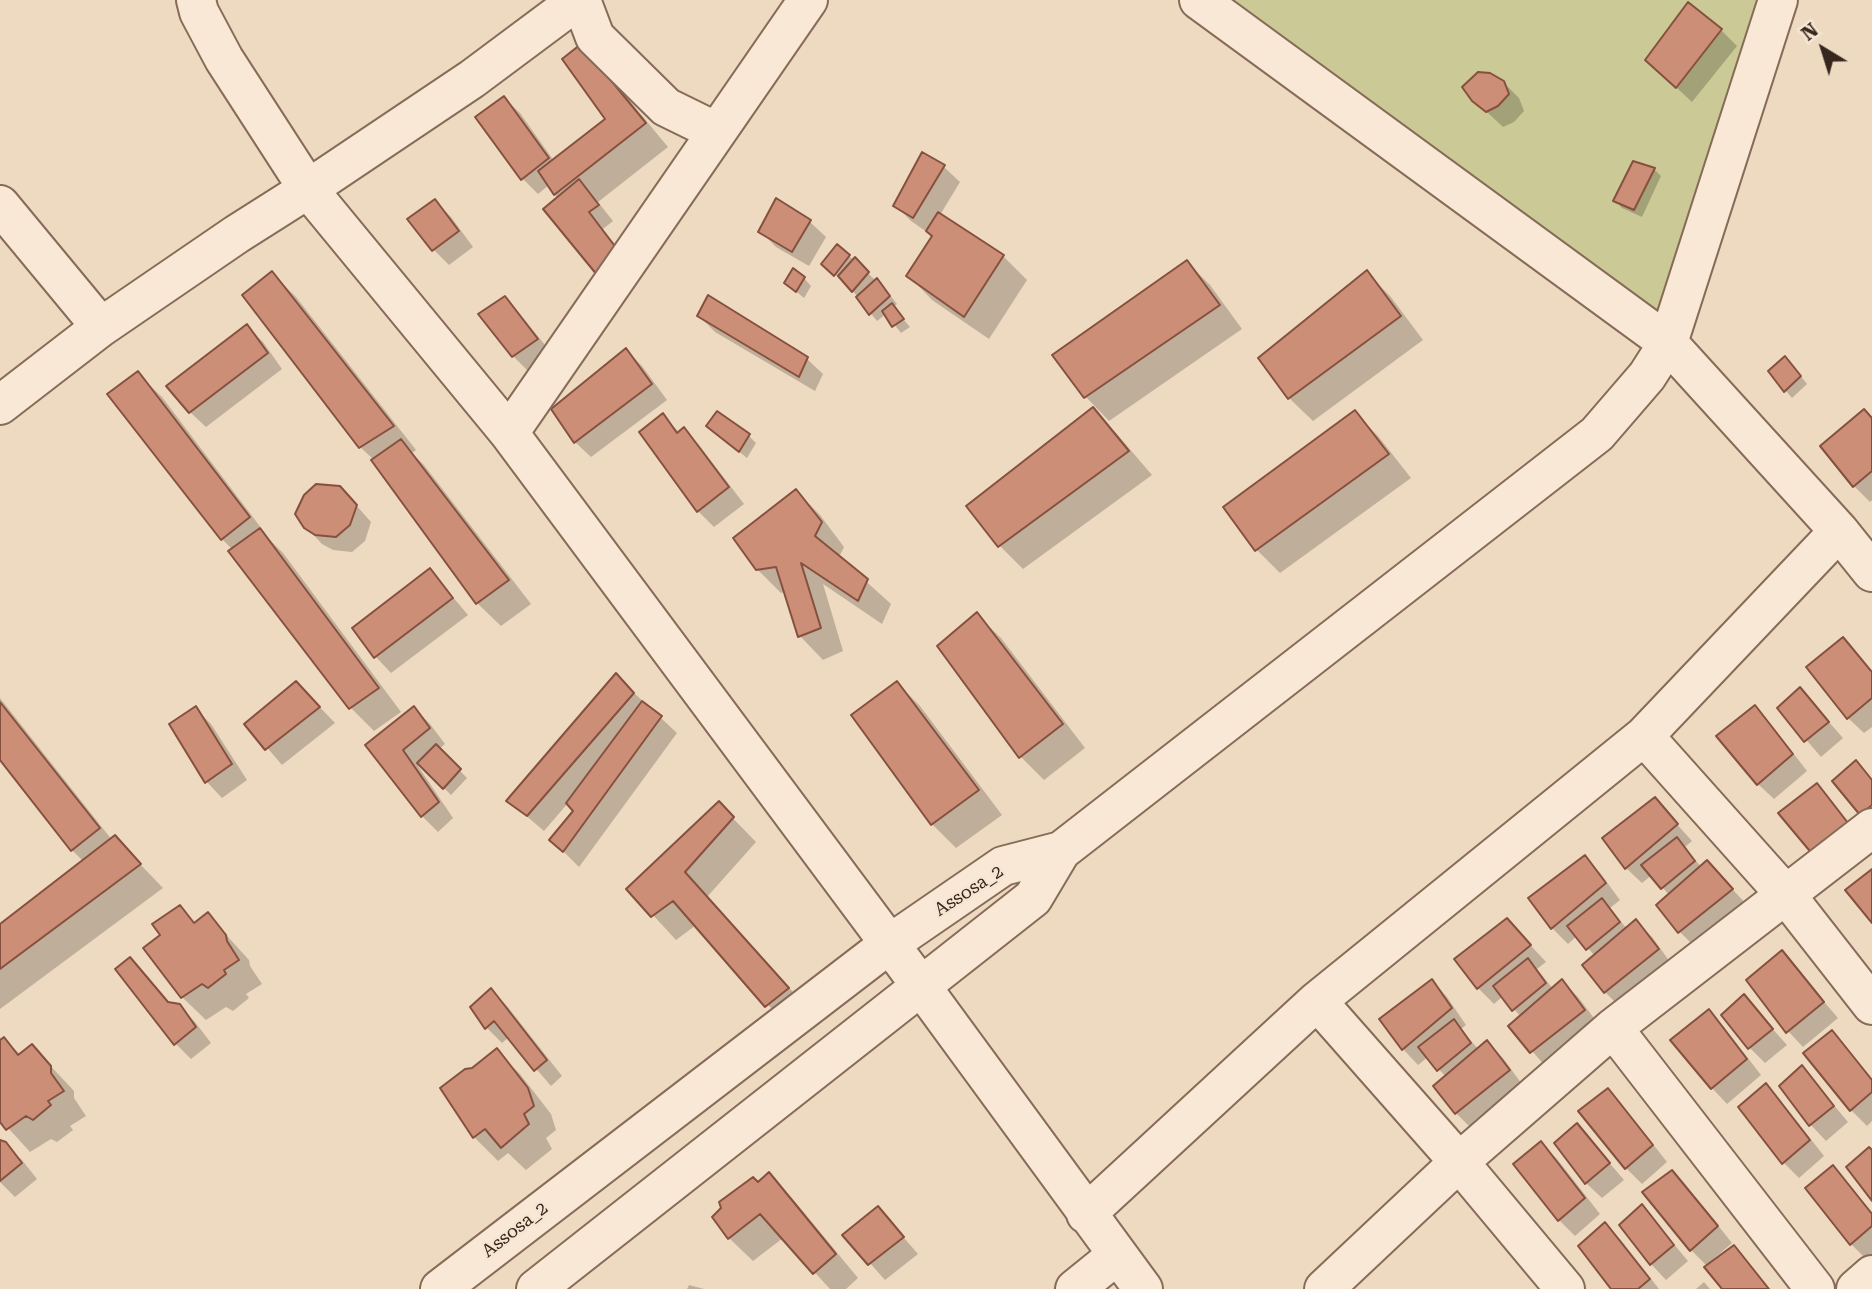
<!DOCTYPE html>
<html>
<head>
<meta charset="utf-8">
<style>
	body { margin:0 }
	#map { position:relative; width:1872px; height:1289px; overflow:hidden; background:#eedac1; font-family:"Roboto Serif",serif }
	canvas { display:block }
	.north { position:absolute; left:1788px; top:14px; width:70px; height:70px; -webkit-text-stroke:5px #f5e5d1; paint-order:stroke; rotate:322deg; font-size:19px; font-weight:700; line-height:28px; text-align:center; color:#37261d }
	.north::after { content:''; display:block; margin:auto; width:24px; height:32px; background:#37261d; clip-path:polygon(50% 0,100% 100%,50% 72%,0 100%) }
</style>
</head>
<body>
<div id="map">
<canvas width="1872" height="1289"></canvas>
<div class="north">N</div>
</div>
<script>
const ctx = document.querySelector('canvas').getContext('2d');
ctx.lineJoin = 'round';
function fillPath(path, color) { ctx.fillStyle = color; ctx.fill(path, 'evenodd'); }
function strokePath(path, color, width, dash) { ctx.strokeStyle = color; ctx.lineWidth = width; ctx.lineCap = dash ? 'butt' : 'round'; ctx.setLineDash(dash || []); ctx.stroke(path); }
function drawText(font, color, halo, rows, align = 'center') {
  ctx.font = font + ' "Roboto Serif",serif'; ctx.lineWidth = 5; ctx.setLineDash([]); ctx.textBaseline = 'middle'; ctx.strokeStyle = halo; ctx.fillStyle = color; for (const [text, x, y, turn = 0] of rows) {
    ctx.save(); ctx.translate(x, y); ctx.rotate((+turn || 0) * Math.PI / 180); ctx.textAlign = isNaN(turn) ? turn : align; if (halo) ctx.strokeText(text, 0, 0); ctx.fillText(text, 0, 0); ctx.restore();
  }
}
const green = new Path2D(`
	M1199 0H1778L1660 339Z`);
const shadow = new Path2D(`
	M1721 30 1737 46 1692 102 1663 75Z
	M604 70 668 147 598 202 613 221 603 229 641 277 619 296 549 185 538 194 522 178 504 98 520 113 554 161 607 120Z
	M1503 82 1519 98 1524 111 1514 122 1503 127 1474 100Z
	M923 155 944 167 960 182 940 215 1003 256 1027 280 989 339 932 300 909 276 934 237 911 221 895 205Z
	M1654 169 1661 176 1642 217 1622 208 1615 200Z
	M776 200 810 222 826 237 809 266 776 247 760 231Z
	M435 201 451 217 473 247 449 265 433 249Z
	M838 246 884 288 897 304 893 307 910 327 901 333 886 314 877 321 844 280 843 281 831 271Z
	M1187 262 1210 285 1242 329 1109 421 1086 397 1054 355Z
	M272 273 296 297 416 450 412 453 424 465 531 604 501 626 477 603 373 459 360 447Z
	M1367 273 1390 296 1423 340 1313 421 1289 398 1261 358Z
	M804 278 811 286 804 298 786 283Z
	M505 298 520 314 553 355 529 372 513 356 481 314Z
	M699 316 807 359 823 374 815 391 715 332Z
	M247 326 263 342 282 369 206 427 190 412Z
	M626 350 642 366 667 400 591 457 575 442Z
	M1792 365 1807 384 1792 398 1770 372Z
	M138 374 162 397 271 541 283 553 401 712 374 731 351 708 233 550 222 539Z
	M1092 410 1116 433 1152 475 1023 569 1000 546Z
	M1355 413 1378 436 1411 478 1280 573 1256 549Z
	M663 416 680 433 684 429 699 445 744 504 714 527 698 511Z
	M1872 419V500L1870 502 1854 486Z
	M708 426 749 436 756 443 747 458Z
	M796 491 820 515 844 547 839 557 891 604 882 624 823 584 843 651 823 660 800 636 786 592 781 593 757 569Z
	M355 504 371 522 365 541 352 552 333 550 322 544 306 527Z
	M430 570 468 615 391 673 376 657 354 628Z
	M977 615 1001 638 1085 748 1044 780 1021 757Z
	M1843 639 1872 671V727L1864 733 1848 718Z
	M897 683 920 706 1002 815 956 848 932 824 853 716Z
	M1800 689 1843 738 1821 757 1779 708Z
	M632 691 677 733 579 867 552 840 575 811 568 803 544 831 509 801Z
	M0 698 112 840 115 838 163 888 0 1009V927L84 862 72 850 0 757Z
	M312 699 335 723 282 765 247 724Z
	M1755 707 1770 723 1807 771 1774 799 1758 784Z
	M414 708 430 724 445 744 439 749 467 778 451 795 420 764 418 766 453 818 438 832 422 816 368 745Z
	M196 709 211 724 247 780 222 798 207 782 172 724Z
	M1817 785 1832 801 1869 849 1836 877Z
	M1655 800 1692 841 1685 847 1701 867 1722 878 1748 906 1695 947 1680 932 1669 895 1652 875 1642 883 1626 868Z
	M719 804 756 842 707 897 811 1012 790 1029 696 925 676 940 629 889Z
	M1584 858 1600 873 1620 900 1610 908 1627 929 1636 921 1652 937 1673 966 1621 1008 1605 992 1595 956 1577 936 1568 944 1552 928 1530 899Z
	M180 907 196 924 208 915 249 960 250 966 262 984 246 994 249 998 233 1011 226 1007 206 1020 182 997Z
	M1522 936 1546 962 1537 969 1553 989 1562 981 1578 997 1600 1026 1547 1068 1510 1026 1521 1017 1503 996 1494 1004 1478 988 1456 959Z
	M1782 953 1838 1018 1803 1047 1788 1031Z
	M130 959 171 1005 179 1006 195 1022 211 1043 191 1059 175 1043Z
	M1432 981 1447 997 1466 1025 1461 1029 1478 1049 1487 1042 1503 1058 1524 1087 1472 1129 1456 1113 1446 1077 1428 1057 1418 1065 1403 1049Z
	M491 990 507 1006 562 1076 551 1086 509 1037 502 1043 486 1027Z
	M1744 997 1787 1045 1765 1063 1750 1048Z
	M1709 1012 1724 1027 1761 1075 1727 1104 1712 1088Z
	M1832 1033 1872 1079V1121L1867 1126 1851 1110 1805 1053Z
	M4 1039 21 1055 32 1046 74 1091V1098L86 1116 70 1126 73 1130 57 1142 51 1139 30 1152 0 1119V1042Z
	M496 1051 520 1074 551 1114 556 1130 546 1138 552 1149 526 1170 508 1153 498 1161 474 1137 443 1089Z
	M1802 1067 1848 1122 1826 1141 1811 1125 1781 1086Z
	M1766 1085 1781 1101 1824 1156 1799 1178 1783 1162Z
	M1608 1090 1623 1106 1667 1162 1642 1184 1626 1168 1581 1111Z
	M1577 1125 1624 1180 1602 1198 1586 1183Z
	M0 1142 5 1144 22 1160 37 1179 15 1197 0 1182Z
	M1541 1143 1557 1159 1600 1214 1575 1236 1559 1220Z
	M1833 1167 1872 1212V1255L1867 1260 1851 1244 1808 1189Z
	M1672 1172 1688 1188 1732 1243 1710 1262 1712 1264 1734 1248 1770 1289H1724L1708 1267 1691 1250Z
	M768 1175 792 1198 858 1278 846 1289H830L783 1238 753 1261 729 1238 758 1184Z
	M1642 1206 1688 1261 1666 1280 1651 1264Z
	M878 1208 918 1254 885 1280 845 1235Z
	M1605 1225 1621 1240 1659 1289H1614Z
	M1704 1282 1710 1289H1696Z
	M689 1285 704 1289H687Z`);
const building = new Path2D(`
	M1688 2 1722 29 1676 88 1645 60Z
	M581 44 646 123 554 195 538 171 605 119 562 59Z
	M1478 72 1490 73 1504 81 1509 94 1498 106 1486 112 1472 101 1462 87Z
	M504 96 549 158 521 180 475 117Z
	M922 152 945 165 913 218 893 206Z
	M1633 161 1655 168 1634 210 1613 201Z
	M579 179 599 205 589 212 626 261 602 281 543 209Z
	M776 198 811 220 792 252 758 232Z
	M435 199 459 231 432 251 407 219Z
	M938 212 1004 255 964 317 906 276 932 236 926 231Z
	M837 244 850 255 834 276 821 264Z
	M855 257 869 272 852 292 838 276Z
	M1187 260 1220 305 1084 398 1052 355Z
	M793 268 805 277 796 292 784 283Z
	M1367 270 1401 316 1288 399 1258 358Z
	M272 271 394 426 359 448 242 295Z
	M877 278 890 296 869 315 856 297Z
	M708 295 808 357 799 377 697 316Z
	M505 296 538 339 512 357 478 314Z
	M892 303 904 319 892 327 882 311Z
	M247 324 268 353 189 413 166 386Z
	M626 348 652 384 574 443 551 409Z
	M1785 356 1801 376 1784 392 1768 371Z
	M138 371 250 517 221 540 107 394Z
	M1093 407 1129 451 998 547 966 506Z
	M1864 409 1872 418V471L1853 487 1820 446Z
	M1355 410 1389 454 1255 551 1223 507Z
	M717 411 750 434 739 452 706 426Z
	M663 413 677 433 684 427 729 487 697 512 639 432Z
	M401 439 509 580 476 604 371 460Z
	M316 484 340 486 357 505 350 525 336 537 315 535 304 528 295 514 304 495Z
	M796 489 822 522 815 536 868 579 858 601 801 563 821 628 798 637 776 567 756 570 733 538Z
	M260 528 379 688 349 709 228 551Z
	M430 568 453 598 374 658 352 628Z
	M977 612 1063 724 1019 758 937 646Z
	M1843 637 1872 672V698L1847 719 1806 667Z
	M616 673 634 693 527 816 506 801Z
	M296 681 320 707 265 750 244 724Z
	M897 681 979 790 931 825 851 715Z
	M1800 687 1829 722 1804 742 1777 708Z
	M642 701 662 716 563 852 549 840 573 811 566 803Z
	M0 702 100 828 71 851 0 760Z
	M1755 705 1793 754 1757 785 1716 736Z
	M196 706 232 764 205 783 169 724Z
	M414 706 430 728 403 750 439 802 421 817 365 745Z
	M436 744 461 769 443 789 417 763Z
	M1856 760 1872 780V805L1860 815 1832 781Z
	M1817 783 1855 832 1819 862 1778 813Z
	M1655 797 1678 824 1625 869 1602 838Z
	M719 801 734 817 685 872 789 988 765 1007 673 901 651 917 626 889Z
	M115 835 141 864 0 969V924Z
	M1677 837 1695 861 1661 889 1641 865Z
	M1585 855 1606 883 1551 929 1528 898Z
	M1707 860 1733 889 1678 933 1656 905Z
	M1872 869V923L1845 890Z
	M1602 898 1620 922 1586 950 1567 926Z
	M180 905 194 923 208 912 226 935 227 941 239 960 224 970 226 974 208 988 202 984 181 998 143 948 160 935 152 924Z
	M1507 918 1531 945 1477 989 1454 959Z
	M1636 919 1659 949 1604 993 1582 965Z
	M1782 950 1824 1002 1786 1033 1746 980Z
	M130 957 168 1002 180 1004 196 1027 174 1045 115 969Z
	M1528 958 1546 983 1512 1011 1493 986Z
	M1432 979 1452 1008 1402 1050 1379 1019Z
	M1562 979 1585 1010 1530 1053 1508 1026Z
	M491 988 547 1060 534 1071 494 1021 485 1029 470 1007Z
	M1744 994 1773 1029 1748 1049 1721 1015Z
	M1709 1009 1747 1059 1711 1089 1670 1040Z
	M1454 1019 1471 1043 1437 1071 1418 1047Z
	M1832 1030 1872 1080V1092L1850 1111 1803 1053Z
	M4 1037 18 1055 32 1044 51 1066V1073L64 1091 48 1101 51 1105 33 1120 26 1116 6 1130 0 1122V1040Z
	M1487 1040 1510 1070 1455 1114 1433 1086Z
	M497 1048 528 1088 534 1106 524 1114 529 1124 501 1148 485 1129 473 1138 440 1088 465 1069 472 1068Z
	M1802 1065 1834 1106 1809 1126 1779 1086Z
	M1766 1083 1810 1140 1782 1164 1738 1107Z
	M1608 1088 1653 1145 1625 1169 1578 1111Z
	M1577 1123 1610 1163 1585 1184 1554 1143Z
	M0 1140 6 1142 22 1163 0 1181Z
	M1541 1141 1585 1198 1558 1221 1513 1164Z
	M1869 1147 1872 1150V1201L1846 1167Z
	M1833 1165 1872 1214V1226L1850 1245 1805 1188Z
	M1672 1170 1718 1226 1690 1251 1642 1192Z
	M769 1172 836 1254 813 1274 760 1214 728 1239 712 1217 721 1208 719 1202 753 1177 758 1182Z
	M1642 1204 1674 1245 1650 1265 1619 1225Z
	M878 1206 904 1237 868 1265 842 1235Z
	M1605 1222 1650 1279 1638 1289H1611L1578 1246Z
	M1734 1245 1769 1289H1722L1704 1267Z`);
const minor = new Path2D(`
	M196 0 199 12 224 59 308 189 509 433 921 986 1143 1289
	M581 0 595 37 666 107 717 132
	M1199 0 1668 343 1839 531 1872 572
	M0 205 101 327
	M0 405 101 327 237 234 308 189 472 79 578 0
	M509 433 808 0
	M1644 736 1786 895 1872 1005
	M1317 1001 1459 1162 1565 1289
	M1613 1028 1815 1289
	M1086 1214 1317 1001 1644 736 1839 531
	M440 1289 888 945 1003 866 1061 851
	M536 1289 1033 898 1061 851 1597 434 1647 376 1668 343 1778 0
	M1075 1289 1117 1255
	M1324 1289 1459 1162 1613 1028 1872 828
	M1856 1289 1872 1275`);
const streetNames = [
	["Assosa_2",969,891,-33],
	["Assosa_2",515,1230,-38]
];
fillPath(green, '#cbca96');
fillPath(shadow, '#0003');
fillPath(building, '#cc8e77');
strokePath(building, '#86503f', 2);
strokePath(minor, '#876b59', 42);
strokePath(minor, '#f8e8d5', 38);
drawText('18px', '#37261d', '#f5e5d1', streetNames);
</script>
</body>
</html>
